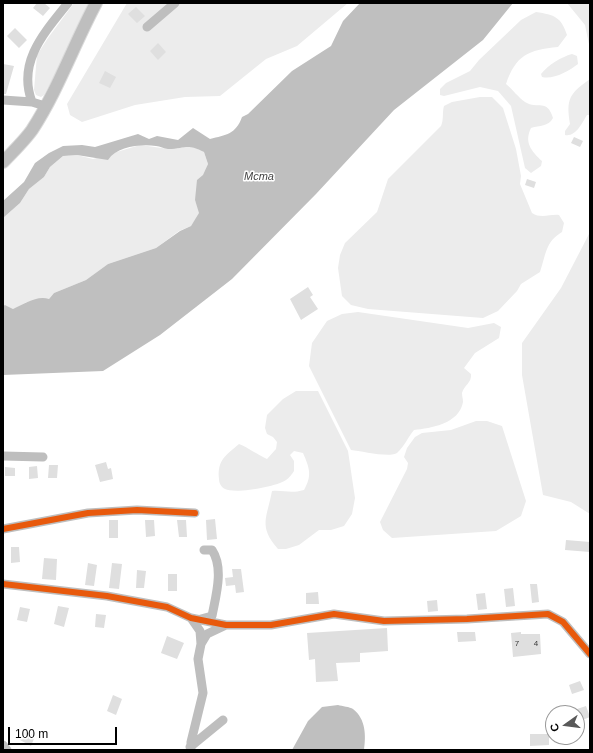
<!DOCTYPE html>
<html>
<head>
<meta charset="utf-8">
<style>
	body { margin:0 }
	#map { position:relative; width:593px; height:753px; overflow:hidden; background:#fff; font-family:Arial,sans-serif }
	canvas { display:block }
	.frame { position:absolute; inset:0; border:4px solid #000; pointer-events:none }
	.north { position:absolute; left:545px; top:705px; width:40px; height:40px; box-sizing:border-box; background:#fff; border:1px solid #999; border-radius:50%; rotate:256deg; font-size:11px; font-weight:700; line-height:16px; text-align:center; color:#000 }
	.north::after { content:''; display:block; margin:auto; width:14px; height:18px; background:#595959; clip-path:polygon(50% 0,100% 100%,50% 72%,0 100%) }
	.scale { position:absolute; left:8px; top:727px; width:109px; height:18px; box-sizing:border-box; border:2px solid #000; border-top:0; padding-left:5px; font-size:12px; line-height:14px; white-space:nowrap; color:#000; -webkit-text-stroke:3px #fff; paint-order:stroke }
</style>
</head>
<body>
<div id="map">
<canvas width="593" height="753"></canvas>
<div class="frame"></div>
<div class="north">С</div>
<div class="scale">100 m</div>
</div>
<script>
const ctx = document.querySelector('canvas').getContext('2d');
ctx.lineJoin = 'round';
function fillPath(path, color) { ctx.fillStyle = color; ctx.fill(path, 'evenodd'); }
function strokePath(path, color, width, dash) { ctx.strokeStyle = color; ctx.lineWidth = width; ctx.lineCap = dash ? 'butt' : 'round'; ctx.setLineDash(dash || []); ctx.stroke(path); }
function drawText(font, color, halo, rows, align = 'center') {
  ctx.font = font + ' Arial,sans-serif'; ctx.lineWidth = 3; ctx.setLineDash([]); ctx.textBaseline = 'middle'; ctx.strokeStyle = halo; ctx.fillStyle = color; for (const [text, x, y, turn = 0] of rows) {
    ctx.save(); ctx.translate(x, y); ctx.rotate((+turn || 0) * Math.PI / 180); ctx.textAlign = isNaN(turn) ? turn : align; if (halo) ctx.strokeText(text, 0, 0); ctx.fillText(text, 0, 0); ctx.restore();
  }
}
const green = new Path2D(`
	M74 3H93L44 95 41 97 36 95 34 90 37 55 48 38Z
	M127 3H348L297 46 266 59 220 96 185 97 135 105 82 122 70 115 67 104Z
	M567 3H590V49L585 25Z
	M536 12C555 15 561 17 567 35L558 47C528 50 516 55 506 84 512 89 519 98 525 102 538 110 547 98 553 118 548 127 540 125 531 128 524 142 531 151 542 161L541 166 531 173 525 168 511 106 498 91 480 87 444 96 440 95V89L446 83 470 71 479 60 521 20Z
	M572 54 577 56 578 64C569 71 553 80 542 77L541 74C548 65 561 57 572 54Z
	M590 79V115H587C582 123 576 137 565 135V131L570 124C566 99 569 94 590 79Z
	M480 97H492L503 108 516 149 521 176 520 184 532 213C541 219 550 214 559 215L564 223 562 232C545 242 546 255 540 272L521 284 517 291 498 311 483 318 368 309 351 305 342 296 338 268 340 255 345 243 377 212 388 179 441 126C444 119 442 113 444 106L452 102Z
	M140 145C150 146 160 148 168 149 186 149 186 142 204 152L208 164 195 200 200 213 191 226 179 231 156 248 108 264 86 280 54 293 49 299 27 302 13 309 5 305 3 306V218L20 203 29 189 44 177 50 167 63 156 77 155 93 159Z
	M589 234H590V514L571 502 543 495 522 375V343L561 288Z
	M358 312 468 328 494 323 501 327 499 338 475 353 464 368 471 374C472 383 464 385 462 393 462 396 463 399 463 402 459 424 431 428 414 430 408 437 404 447 397 453 390 458 361 451 351 450L309 366 312 343 327 321 342 314Z
	M296 391H318L348 451 355 498 352 514 344 526 331 530H319L299 545 286 549H278C258 526 267 518 272 491 285 490 290 494 304 490 312 476 310 469 303 453L294 451 290 455 294 461V471C292 474 289 478 286 480 276 487 235 494 225 489 221 487 219 483 219 479 217 460 226 455 239 444 249 448 256 454 267 459L276 449 277 442 273 437 267 434 265 428 267 415 283 399Z
	M476 421H487L502 426 526 501 521 516 496 531 392 538 383 530 380 522 407 469 408 463 404 457 407 448 415 437 422 433 451 430Z`);
const water = new Path2D(`
	M360 3H513L483 40 394 110 316 194 232 279 160 335 103 371 3 375V306L5 305 13 309C24 304 37 295 49 299L54 293 86 280 108 264 156 248 180 231 191 226 199 213 195 200 197 180 203 175 208 164 204 152C186 143 186 149 168 149 164 149 160 146 156 146 141 144 117 146 108 160L77 155 63 156 50 167 44 177 29 189 20 203 3 218V201L24 182 35 163 49 153 63 146 82 145 95 147 138 134 149 139 157 136 178 140 193 128 210 139C226 135 236 134 242 117L248 114 292 71 331 46 343 21Z
	M338 705C342 706 350 707 353 709 366 719 366 736 364 750H292L308 721 322 707Z`);
const building = new Path2D(`
	M37 3H44L50 8 43 16 33 8Z
	M136 7 145 16 137 23 128 14Z
	M15 28 27 40 19 48 7 36Z
	M158 43 166 52 158 60 150 51Z
	M3 64 14 66 6 94H3Z
	M105 71 116 77 110 88 99 83Z
	M574 137 583 141 580 147 571 143Z
	M527 179 536 182 534 188 525 185Z
	M308 287 313 295 310 297 318 309 301 320 290 299Z
	M106 462 108 469 111 468 113 479 100 482 95 465Z
	M49 465H58L57 478H48Z
	M37 466 38 478 29 479V467Z
	M5 467 15 468V476H5Z
	M215 519 217 539 207 540 206 520Z
	M109 520H118V538H109Z
	M145 520H154L155 536 146 537Z
	M177 520H186L187 537H179Z
	M566 540 590 542V552L565 550Z
	M11 547H19L20 562 11 563Z
	M44 558 57 559 56 580 42 579Z
	M88 563 97 565 94 586 85 585Z
	M112 563 122 564 119 589 109 588Z
	M232 569H241L244 592 236 593 235 585 226 586 225 578 233 577Z
	M137 570 146 571 144 588H136Z
	M168 574H177V591H168Z
	M530 584H537L539 602 532 603Z
	M513 588 515 606 506 607 504 589Z
	M318 592 319 604H306V593Z
	M485 593 487 609 478 610 476 594Z
	M437 600 438 611 428 612 427 601Z
	M58 606 69 608 64 627 54 624Z
	M20 607 30 609 27 622 17 620Z
	M96 614 106 615 104 628 95 627Z
	M387 628 388 651 360 653V662L336 663 338 681 316 682 315 659 309 660 307 633Z
	M457 632H475L476 641 458 642Z
	M521 632V634H540L541 654 513 657 511 633Z
	M167 636 184 643 177 659 161 653Z
	M580 681 584 690 572 694 569 685Z
	M113 695 122 699 116 715 107 711Z
	M586 706 590 717 577 722V709Z
	M25 731 35 736 31 746 20 740Z
	M530 734H549V745L530 746Z`);
const minor = new Path2D(`
	M147 27 175 3
	M3 100 32 102 45 106
	M32 102C17 62 44 33 68 3
	M3 456 43 457
	M3 529 88 513 137 510 195 513
	M3 584 107 596 167 607 191 618 226 625H271L334 614 384 621 467 619 548 614 563 622 590 654
	M191 618 200 631 201 644
	M201 619 212 616C216 595 224 568 212 550H204
	M3 745 7 750
	M190 747 223 720
	M191 750V742L203 693 198 659 201 644 207 634 226 625`);
const major = new Path2D(`
	M3 162C13 152 24 141 32 130 58 90 74 44 96 3`);
const cycleway = new Path2D(`
	M3 529 88 513 137 510 195 513
	M3 584 107 596 167 607 191 618 226 625H271L334 614 384 621 467 619 548 614 563 622 590 654`);
const numberNames = [
	["7",517,644],
	["4",536,644]
];
const waterNames = [
	["Мста",259,177]
];
fillPath(green, '#ececec');
fillPath(water, '#bfbfbf');
fillPath(building, '#dfdfdf');
strokePath(major, '#dbdbdb', 14);
strokePath(minor, '#bebebe', 9);
strokePath(major, '#bebebe', 12);
strokePath(cycleway, '#e8590c', 6);
drawText('8px', '#383838', null, numberNames);
drawText('italic 11px', '#444', '#fff', waterNames);
</script>
</body>
</html>
